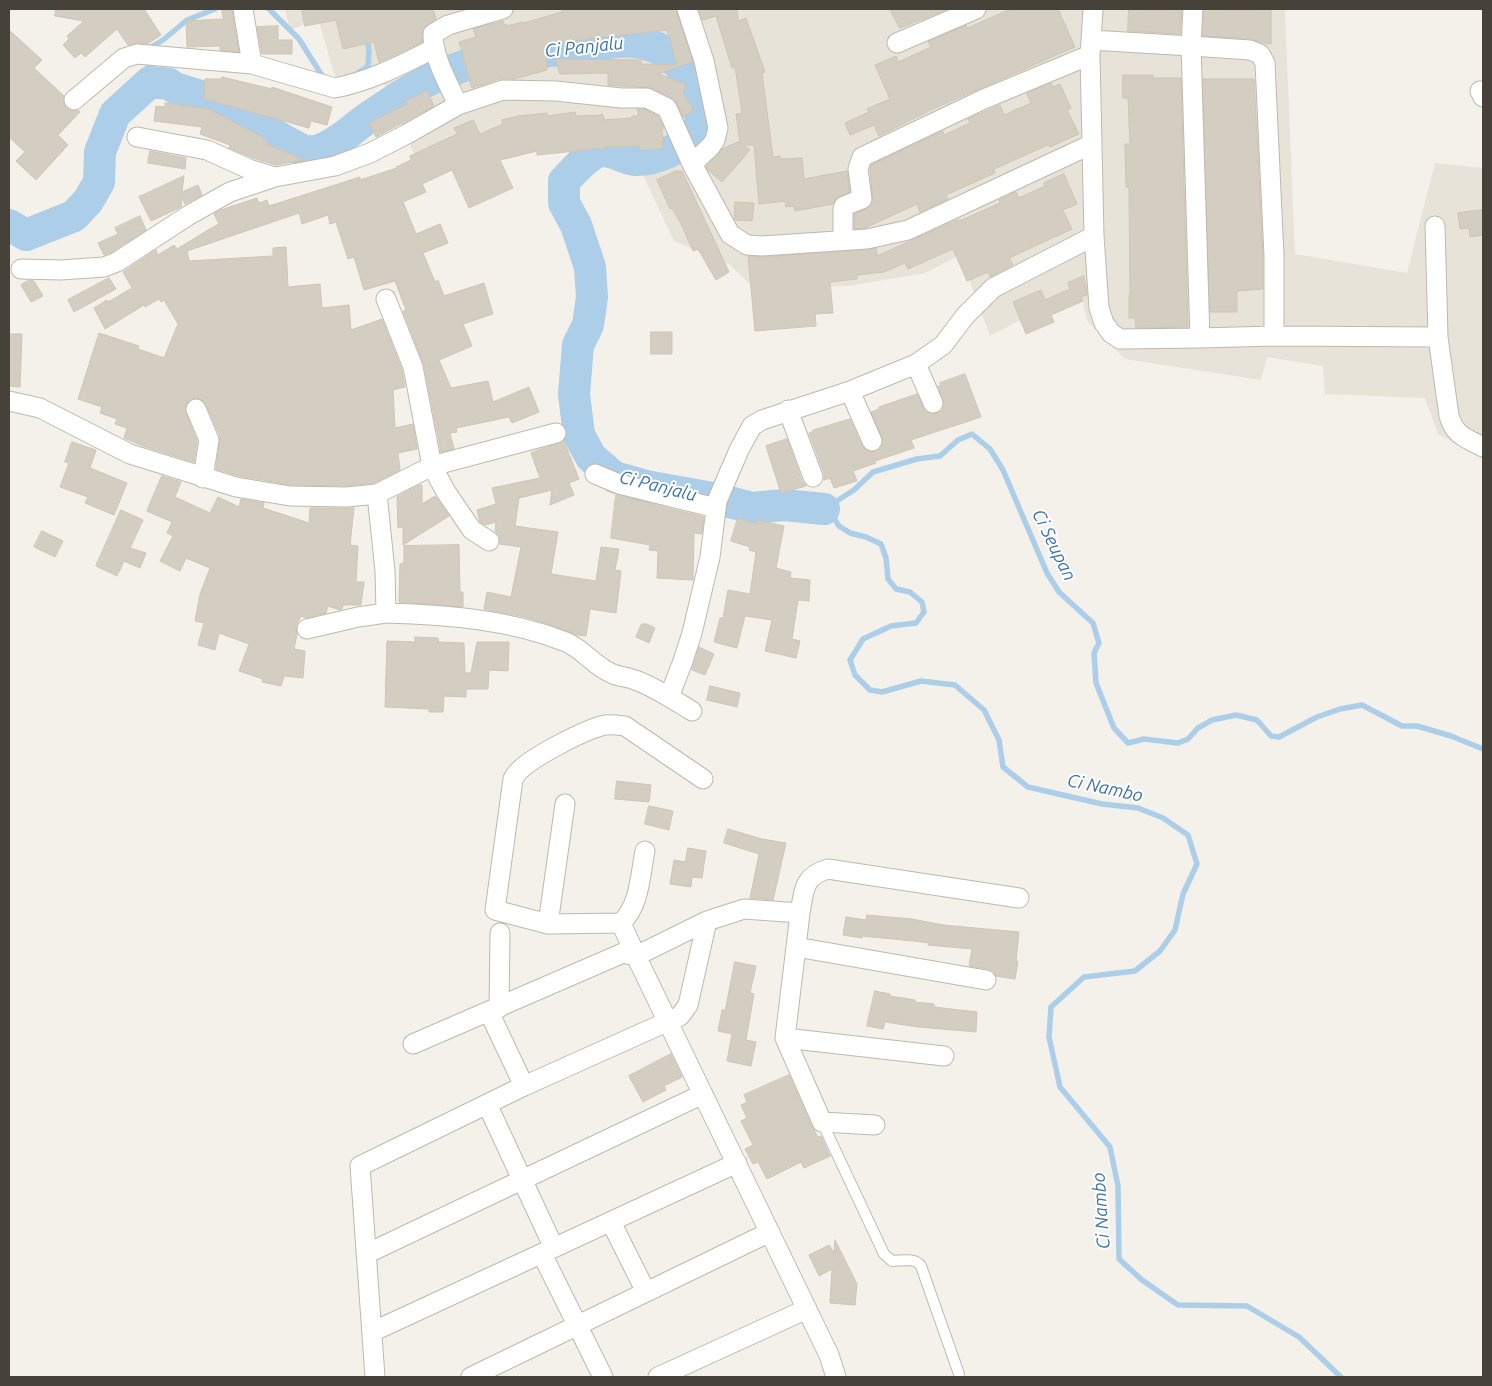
<!DOCTYPE html>
<html>
<head>
<meta charset="utf-8">
<style>
	body { margin:0 }
	#map { position:relative; width:1492px; height:1386px; overflow:hidden; background:#f3f1ea; font-family:Ubuntu,sans-serif }
	canvas { display:block }
	.frame { position:absolute; inset:0; border:10px solid #474239; pointer-events:none }
</style>
</head>
<body>
<div id="map">
<canvas width="1492" height="1386"></canvas>
<div class="frame"></div>
</div>
<script>
const ctx = document.querySelector('canvas').getContext('2d');
ctx.lineJoin = 'round';
function fillPath(path, color) { ctx.fillStyle = color; ctx.fill(path, 'evenodd'); }
function strokePath(path, color, width, dash) { ctx.strokeStyle = color; ctx.lineWidth = width; ctx.lineCap = dash ? 'butt' : 'round'; ctx.setLineDash(dash || []); ctx.stroke(path); }
function drawText(font, color, halo, rows, align = 'center') {
  ctx.font = font + ' Ubuntu,sans-serif'; ctx.lineWidth = 4; ctx.setLineDash([]); ctx.textBaseline = 'middle'; ctx.strokeStyle = halo; ctx.fillStyle = color; for (const [text, x, y, turn = 0] of rows) {
    ctx.save(); ctx.translate(x, y); ctx.rotate((+turn || 0) * Math.PI / 180); ctx.textAlign = isNaN(turn) ? turn : align; if (halo) ctx.strokeText(text, 0, 0); ctx.fillText(text, 0, 0); ctx.restore();
  }
}
const residential = new Path2D(`
	M285 9H1285L1295 254 1407 273 1435 163 1483 168V459L1438 434 1425 398 1325 394 1323 366 1267 357 1261 380 1125 359 1087 321 1080 288 990 336 960 255 925 273 849 286 756 290 729 264 674 241 642 173 578 144 419 166 380 74 337 83 318 19 290 30Z`);
const stream = new Path2D(`
	M269 9 299 39 321 74 326 79
	M355 75 368 66 369 51 367 36
	M150 82 146 50 163 40 187 20 215 9
	M1341 1377 1299 1337 1247 1306 1178 1305 1142 1280 1119 1259 1118 1186 1110 1147 1060 1087 1049 1037 1051 1007 1084 977 1135 971 1160 951 1175 930 1183 894 1197 864 1188 835 1163 818 1138 808 1102 804 1028 787 1003 767 999 740 984 710 955 685 921 681 882 692 870 690 855 675 850 660 863 639 891 626 916 623 924 612 922 602 910 592 896 589 888 579 886 558 881 544 866 537 850 533 839 526 832 515 824 509 854 490 873 472 917 459 940 456 958 440 972 434 990 449 1003 470 1047 573 1059 592 1093 623 1099 643 1094 653 1096 683 1114 728 1128 743 1144 739 1178 743 1188 739 1198 728 1212 720 1236 715 1257 720 1271 736 1279 737 1317 717 1340 709 1362 705 1402 726H1417L1451 736 1483 749`);
const river = new Path2D(`
	M9 225 26 235 74 216 88 201 99 182 100 152 115 114 150 82 169 84 175 88 207 98 304 151C309 151 315 152 319 150 338 144 353 128 369 117 388 104 407 91 427 81 448 71 469 63 491 59 522 52 554 52 585 47 604 44 621 39 641 43 662 47 677 58 687 77 695 92 708 118 695 133 682 148 655 161 635 160 623 159 611 148 598 152 585 157 574 171 564 181V203L576 225 590 267 592 297 588 325 578 345 574 394 579 435 591 457 614 477 646 486 718 499 752 508 784 505 824 509`);
const building = new Path2D(`
	M56 9H144L161 35 147 44 138 43 128 45 117 29 85 57 81 53 75 58 63 45 69 39 67 36 84 21 55 16Z
	M222 9H232L239 52 220 50V46L187 47 186 21 223 19Z
	M302 9H433L436 19 423 28 422 42 379 62 374 42 343 49 336 20 305 26Z
	M562 9H676L693 62 658 74 686 84 683 93 694 110 683 117 677 103 673 98 652 88 608 85V73L560 74 555 59 641 60V64L677 65 667 30 546 44 547 70 514 79H499L472 88 459 42 476 37 473 29 503 21 504 25 506 24 507 26 522 22 523 23 562 12Z
	M699 9H737L738 21 746 18 765 72 762 73 773 157 780 156V159L802 158 804 179 847 171 850 192 836 198 833 204 795 211 794 206 786 207 785 201 759 204 754 145H744L750 150 722 182 708 170 706 166 722 149 738 142 740 143 736 114 742 113 735 67 732 68 716 16 703 20Z
	M890 9H948L900 28Z
	M1011 9H1058L1075 47 933 109 879 136 874 125 850 135 845 123 869 112 867 109 890 99 875 65 896 56 898 62 931 47 928 42 966 25 967 28Z
	M1129 9 1161 10V9H1182L1180 34 1128 31Z
	M1204 9 1252 10V9H1271V44L1264 43 1251 39 1203 36Z
	M278 26V40H292V54H262L257 27Z
	M9 30 42 60 34 68 64 96 63 102 66 108 71 111 78 110 80 112 58 135 68 145 36 180 16 161 25 152 9 137Z
	M1123 75H1153V78H1181L1188 327 1136 328 1135 318H1129V295H1130L1129 187H1126L1125 144H1130L1128 98H1123Z
	M222 77 272 89V87L332 107 327 125 311 121 309 128 204 99 205 79H222Z
	M1203 79H1254L1263 256V289L1237 291V312H1210Z
	M1051 83 1053 87 1060 84 1071 108 1067 110 1079 134 1050 147 1048 145 994 169 995 173 946 195 948 199 920 212 917 204 865 228 854 229V214L866 209 873 202 870 170 871 165 943 131 944 135 970 123 968 119 1000 105 1004 115 1031 103 1027 94Z
	M427 91 434 106 376 137 369 123 407 104 405 101Z
	M165 103 209 109 268 140 266 144 292 154 303 160 276 165 253 158 229 148 230 145 200 134 202 127 154 121 156 106 165 107Z
	M638 109H644L658 116 664 128 662 129 663 149 640 150V146L605 147V148L537 155V151L500 160 513 188 469 208 452 170 422 184 426 192 403 202 416 234 440 224 448 243 423 253 435 282 438 280 444 296 484 283 493 314 463 324 472 346 439 360 451 388 488 381 493 402 529 387 539 412 512 423 509 417 456 428 457 432 450 433 454 449 441 452 424 365 403 311 406 310 395 281 364 290 354 257 348 259 336 222 330 224 328 215 302 224 299 213 187 251 189 261 273 256V248L286 247 288 287 320 284 322 308 349 305 351 330 382 319 402 370 405 387 393 390 395 428 413 424 417 449 398 453 400 470 374 483 347 486 291 485 239 476 216 469 220 436 206 405 202 400 197 398 191 399 187 402 185 407 186 413 197 441 194 462 143 446 124 438 127 428 115 424 117 419 100 413 102 407 78 399 99 333 139 346 138 349 164 358 178 324 164 300 161 302 159 299 145 307 144 305 105 329 94 308 107 300 108 302 132 288 123 272 156 250 158 255 174 245 177 249 208 230 219 224 214 214 221 210 257 198 259 203 267 200 269 206 360 177V180L397 168 396 167 411 160 410 156 457 134 454 128 473 120 480 134 503 124 502 120 518 116 547 113 548 116 575 112 576 116 603 115 604 120 632 118V116H638Z
	M150 151 186 158 185 169 148 163Z
	M676 171H682L729 272 716 280 698 249 693 251 681 224 672 208 670 209 657 180Z
	M1064 174 1077 204 1063 210 1072 229 1009 258 1013 265 990 277 988 272 967 281 953 249 908 269 905 263 884 272 857 275V279L830 282 833 313 815 314 816 326 755 331 748 256 763 257 876 248 877 256 957 220H962L1000 203 999 200 1016 192 1019 198 1045 186 1044 183Z
	M184 176 182 192 198 185 202 195 185 204 182 198 181 207 151 221 139 197Z
	M735 202 754 203 752 221 735 220Z
	M1483 210V235L1470 237 1469 228 1460 229 1458 213Z
	M140 216 146 230 112 252 104 255 98 243 118 234 115 228Z
	M1084 276 1087 295 1081 297 1083 301 1051 315 1054 322 1026 334 1013 302 1041 290 1045 300 1070 289 1068 283Z
	M109 278 116 289 74 312 68 300Z
	M29 280 34 281 43 296 31 302 21 285Z
	M651 332H672V354H651Z
	M9 334H22L20 387 9 386Z
	M965 374 981 417 911 440 914 448 875 461 876 463 853 471 857 481 834 488 830 478 824 480V473L809 433 814 431 813 430 850 419 862 446 866 450 871 452 876 451 881 447 883 442 871 412 879 409V407L917 394 926 412 931 414 937 413 942 410 944 404 938 386H941L940 383Z
	M787 439 802 481 806 486 781 493 766 446Z
	M564 441 579 479 569 483 574 495 550 505 552 490 519 498 515 526 558 532 551 574 596 581 601 547 619 549 615 570 621 571 616 613 590 609 586 636 577 635 548 624 525 617 484 609 487 592 511 597 521 547 500 544 499 536 495 531 496 522 485 525 480 522 477 510 496 504 492 488 540 478 531 453Z
	M72 442 96 450 90 468 127 483 114 515 85 503 88 497 60 487 69 463 65 462Z
	M162 476 181 482 175 497 210 513 218 497 239 507 241 499 264 503 263 508 309 523 310 508H354L350 545 358 546 356 582H364L361 605H343L342 609 340 610 328 606 326 613 306 618 301 616 296 626 297 634 294 649 305 651 303 678 284 676 281 686 262 682 263 679 239 671 249 644 219 633 215 650 198 645 204 623 195 621 200 594 210 568 186 558 180 571 160 561 173 536 167 533 172 522 147 511Z
	M419 485H422V504L435 496 449 516 403 545V527L398 528 397 497Z
	M616 495 704 517 702 534 694 533 693 580 657 578 658 551 649 550 650 545 611 538Z
	M121 510 143 520 130 548 146 553 140 568 124 561 117 576 96 566Z
	M738 518 756 524 757 520 784 526 776 568 791 572 790 578 810 580 809 601 798 600 792 639 800 641 796 658 765 651 772 620 745 616 737 648 714 642 720 618H723L728 590 750 594 756 552 749 550 750 547 731 541Z
	M42 531 63 541 55 557 34 547Z
	M459 545 460 592H463V607L399 602 400 564 404 563V546Z
	M642 624H647L655 628 649 643 636 637Z
	M415 637 438 638V642L464 643 465 673H471L477 642H509L508 671 489 670 488 689H466V697L444 696 443 712H429V709L385 707 387 641 415 642Z
	M699 647 714 654 705 675 692 670Z
	M710 686 740 693 737 707 707 700Z
	M617 781 651 785 649 802 615 799Z
	M649 806 673 811 669 830 645 824Z
	M728 829 762 839 786 843 773 900 750 898 759 854 724 843Z
	M688 848 706 851 702 878 692 877 691 887 670 884 674 860 685 862Z
	M867 915 912 919 943 925 1019 932 1016 961H1018L1015 979 996 976 993 971 988 969 969 966 972 949 928 945 929 943 913 941 862 936V938L843 935 846 917 866 920Z
	M735 962 756 966 750 993 754 994 746 1040 756 1042 751 1066 727 1061 732 1034 718 1031 722 1010H725Z
	M875 991 890 994V996L915 1000V1002L934 1004V1007L977 1012 976 1032 918 1027 885 1022 883 1029 867 1026Z
	M671 1054 682 1077 664 1086 666 1090 643 1102 629 1076Z
	M789 1075 812 1127 818 1137 821 1136 830 1156 804 1168 801 1162 767 1179 758 1162 753 1164 745 1149 753 1145 741 1121 747 1118 741 1105 747 1102 744 1095Z
	M835 1240 857 1284 855 1305 830 1303 832 1269 819 1276 809 1255 829 1245 834 1252Z`);
const lane = new Path2D(`
	M822 1122 884 1254 892 1261C901 1261 915 1257 921 1266L959 1374`);
const street = new Path2D(`
	M243 9 252 64
	M503 9 448 25 433 34C432 55 449 85 458 105L503 90 556 91 621 98H647L667 108 692 164 730 234 747 245 762 246 867 239 908 230 1092 144
	M687 9 704 61 718 128 715 140 711 146 692 164
	M1193 9 1191 46 1250 50 1260 54 1265 63 1274 256V336
	M1091 40 1090 55 1094 236 1099 308 1104 323 1111 333 1120 339 1200 338 1191 46 1091 40 1093 9
	M897 43 976 9
	M1480 91 1483 97
	M74 100 124 58 137 54 252 64 335 88C371 81 403 64 435 48
	M137 137 207 150 249 169 275 177
	M1435 226 1438 337
	M843 240V209L844 206 862 199 858 169 862 157 984 99 1090 55
	M21 269 61 270 104 267 117 262 189 215 230 192 275 177 335 166 370 153 407 134 458 105
	M386 299 413 367 432 466 446 492 472 530 489 541
	M1200 338 1274 336 1438 337 1449 416C1455 436 1466 438 1483 447
	M916 364 933 403
	M850 391 872 441
	M9 401 40 408 130 454 236 487 290 496 347 497 377 494 432 466 556 433
	M196 409 209 440 203 478
	M788 410 813 477
	M595 474 619 484 716 508
	M377 494 385 571 386 613C447 615 508 619 566 642 583 649 595 667 613 674 620 677 628 677 635 680 655 687 674 700 692 711
	M307 629 358 617 386 613
	M669 697 683 661 692 633 710 557 717 501 739 450 752 426 762 420 850 391 916 364 943 345 965 316 993 288 1094 236
	M703 779 625 726C618 725 612 724 605 725 586 729 534 756 520 770 517 772 515 776 513 779L495 910 548 924 621 923 636 956 707 921
	M800 913C804 891 803 876 828 869L1019 898
	M621 923C640 905 640 876 645 851
	M548 924 565 804
	M796 947 785 1038 822 1122 875 1125
	M499 1008 500 933
	M489 1012 524 1086
	M785 1038 944 1056
	M413 1044 623 953 636 956 829 1355 836 1377
	M487 1104 554 1248
	M611 1222 646 1292
	M366 1254 703 1094
	M542 1254 603 1377
	M372 1332 737 1163
	M375 1377 360 1166 524 1086 680 1016 688 1005 707 921 744 909 800 913 796 947 986 980
	M471 1377 770 1232
	M658 1377 807 1309`);
const waterNames = [
	["Ci Panjalu",584,47,-6],
	["Ci Panjalu",658,486,14],
	["Ci Seupan",1054,545,64],
	["Ci Nambo",1105,788,12],
	["Ci Nambo",1101,1211,-94]
];
fillPath(residential, '#e7e3d9');
strokePath(stream, '#adcee9', 5.5);
strokePath(river, '#adcee9', 32);
fillPath(building, '#d4cdc1');
strokePath(building, '#cec5b5', 1);
strokePath(lane, '#beb9ae', 12);
strokePath(street, '#beb9ae', 21);
strokePath(lane, '#fff', 10);
strokePath(street, '#fff', 19);
drawText('italic 18px', '#3c75a8', '#fff', waterNames);
</script>
</body>
</html>
